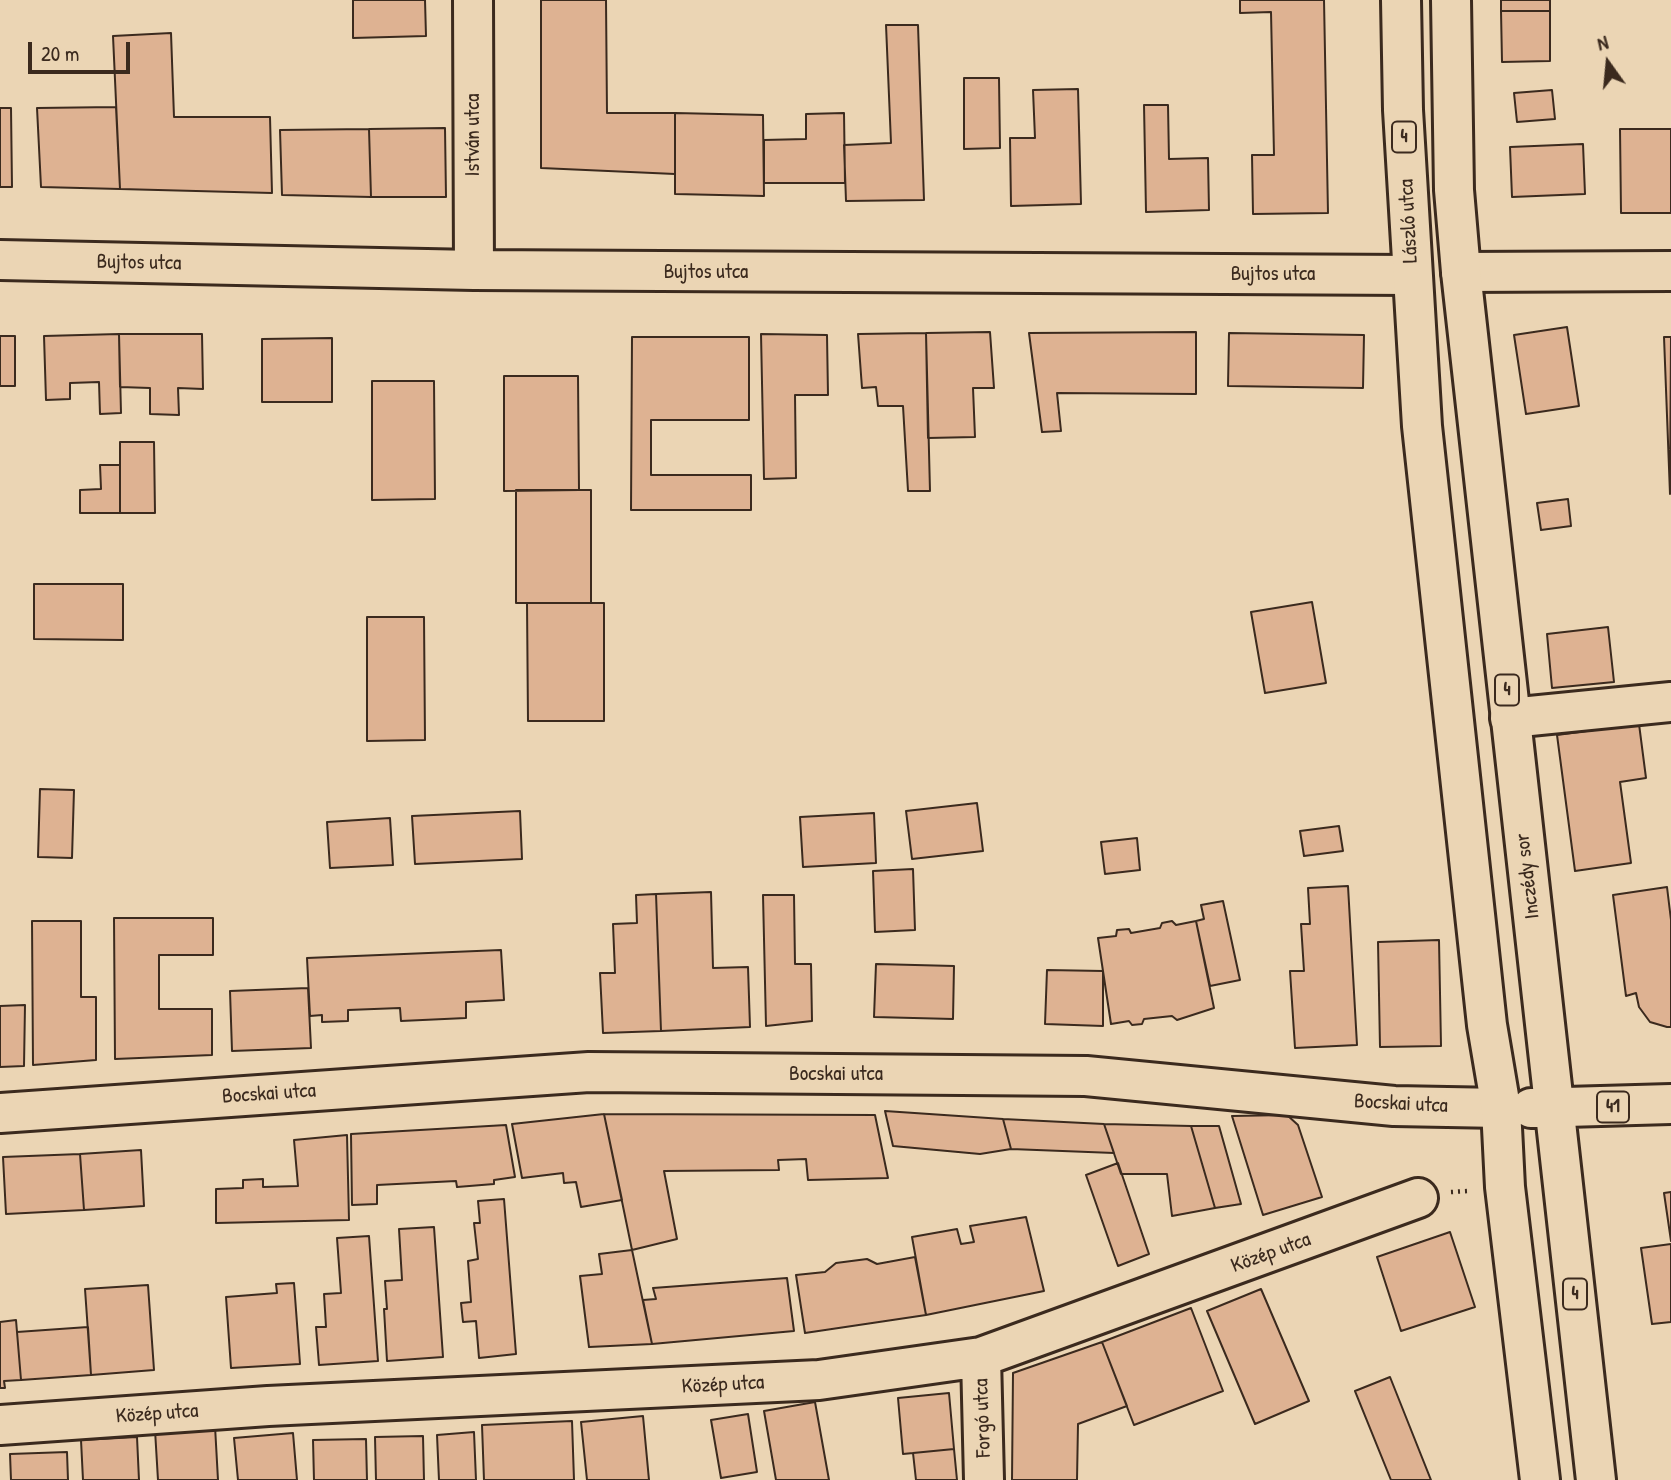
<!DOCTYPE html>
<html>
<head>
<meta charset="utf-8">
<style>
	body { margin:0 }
	#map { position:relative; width:1671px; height:1480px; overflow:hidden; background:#ebd5b4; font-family:"Patrick Hand",sans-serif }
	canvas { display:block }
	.north { position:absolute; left:1573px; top:28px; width:70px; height:70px; -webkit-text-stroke:5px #ebd5b4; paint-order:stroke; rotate:345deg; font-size:19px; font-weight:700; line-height:28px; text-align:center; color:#3b2a1e }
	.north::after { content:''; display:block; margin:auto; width:24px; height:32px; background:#3b2a1e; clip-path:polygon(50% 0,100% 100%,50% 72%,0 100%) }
	.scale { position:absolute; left:28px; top:42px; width:102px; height:32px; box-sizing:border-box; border:4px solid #3b2a1e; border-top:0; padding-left:9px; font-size:21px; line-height:24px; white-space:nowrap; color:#3b2a1e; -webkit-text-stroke:5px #ebd5b4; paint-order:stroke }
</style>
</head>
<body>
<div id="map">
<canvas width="1671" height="1480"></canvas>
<div class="north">N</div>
<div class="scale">20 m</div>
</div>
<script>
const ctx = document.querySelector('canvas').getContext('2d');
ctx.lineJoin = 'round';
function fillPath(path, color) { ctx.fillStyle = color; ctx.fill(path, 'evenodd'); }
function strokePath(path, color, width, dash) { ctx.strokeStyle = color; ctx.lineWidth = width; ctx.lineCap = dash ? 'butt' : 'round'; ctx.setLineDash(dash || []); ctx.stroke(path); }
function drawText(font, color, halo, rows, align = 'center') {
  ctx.font = font + ' "Patrick Hand",sans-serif'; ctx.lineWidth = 5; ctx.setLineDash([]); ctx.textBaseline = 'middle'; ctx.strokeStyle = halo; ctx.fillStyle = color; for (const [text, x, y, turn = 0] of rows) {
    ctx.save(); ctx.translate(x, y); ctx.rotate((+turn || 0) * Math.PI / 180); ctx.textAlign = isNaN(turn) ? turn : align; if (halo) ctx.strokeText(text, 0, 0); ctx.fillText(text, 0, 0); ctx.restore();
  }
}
const building = new Path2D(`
	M353 0H425L426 36 353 38Z
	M541 0H606L607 113H675V174L541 168Z
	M1240 0H1324L1328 213 1253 214 1252 155H1274L1271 12 1240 13Z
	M1501 0H1550V11H1501Z
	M1501 11H1550V61L1502 62Z
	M886 25H918L924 200 846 201 844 145 891 143Z
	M171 33 174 117H270L272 193 120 189 113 36Z
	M964 78H999L1000 148 964 149Z
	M1078 89 1081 204 1011 206 1010 138H1035L1033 90Z
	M1552 90 1555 119 1517 122 1514 93Z
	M1144 105H1168L1169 159 1208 158 1209 210 1146 212Z
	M116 107 120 189 41 187 37 108Z
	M0 108H11L12 187H0Z
	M675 113 763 115 764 196 675 194Z
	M844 113 845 183H764V140L806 139V114Z
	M445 128 446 197H371L369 129Z
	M369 129 371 197 282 195 280 130Z
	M1620 129H1671V213H1621Z
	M1583 144 1585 194 1512 197 1510 147Z
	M1567 327 1579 406 1526 414 1514 335Z
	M990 332 994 388H973L975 437 928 438 926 333Z
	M1196 332V394L1057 393 1061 431 1042 432 1029 333Z
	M926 333 930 491H908L903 406H878L876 387 862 388 858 334Z
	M1229 333 1364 335 1363 388 1228 386Z
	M119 334 121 413 100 414 99 382 70 383V399L46 400 44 336Z
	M119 334H202L203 389 178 388 179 415 150 414V388L120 387Z
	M761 334 827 335 828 395H795L796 478 764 479Z
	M0 336H15V386H0Z
	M632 337H749V420H651V475H751V510H631Z
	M1664 337H1671L1670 494Z
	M332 338V402H262V339Z
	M504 376H578L579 490 504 491Z
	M372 381H434L435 499 372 500Z
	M120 442H154L155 513H120Z
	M100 465H120V513H80V490L101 489Z
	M516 490H591V603H516Z
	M1568 499 1571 526 1541 530 1537 503Z
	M34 584H123V640L34 639Z
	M1312 602 1326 683 1265 693 1251 612Z
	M527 603H604V721H528Z
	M367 617H424L425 740 367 741Z
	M1608 627 1614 682 1552 688 1547 634Z
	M1639 724 1646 778 1620 782 1631 863 1575 871 1557 735Z
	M40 789 74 790 72 858 38 857Z
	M977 803 983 851 912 859 906 811Z
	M520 811 522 859 415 864 412 816Z
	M874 813 876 863 803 867 800 817Z
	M390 818 393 865 330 868 327 822Z
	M1339 826 1343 851 1304 856 1300 831Z
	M1137 838 1140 870 1105 874 1101 842Z
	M913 869 915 930 875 932 873 871Z
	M1348 886 1357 1045 1295 1048 1290 971H1304L1301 924H1310L1308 888Z
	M1667 887 1671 920V1027H1667L1650 1022 1639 1007 1636 993 1626 996 1613 895Z
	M711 892 713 968 748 967 750 1027 661 1031 656 894Z
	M656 894 661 1031 603 1033 600 973H615L613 924 637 923 636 895Z
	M763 895H794L795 964H811L812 1021 766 1026Z
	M1223 901 1240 980 1210 986 1196 921 1204 919 1201 905Z
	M114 918H213V955H159V1009H212V1055L115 1059Z
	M32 921H81V997H96V1060L33 1065Z
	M1172 921 1176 925 1196 921 1214 1008 1177 1020 1172 1016 1144 1019 1142 1024 1132 1025 1129 1021 1111 1024 1098 938 1116 936 1117 930 1129 929 1131 933 1160 928 1162 923Z
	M1439 940 1441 1046 1380 1047 1378 942Z
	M501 950 504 1000 466 1002V1018L401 1021 400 1008 348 1010V1021L322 1022V1015L310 1016 307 958Z
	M876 964 954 966 953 1019 874 1017Z
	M1047 970 1103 971V1026L1045 1024Z
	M308 988 311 1048 232 1051 230 991Z
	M25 1005 24 1066 0 1067V1006Z
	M885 1111 1003 1119 1011 1149 980 1154 893 1146Z
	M604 1114 875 1115 888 1178 808 1180 806 1159 778 1160 779 1170 664 1171 677 1239 632 1250Z
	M604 1114 622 1200 581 1207 576 1182 564 1183 563 1173 522 1178 512 1124Z
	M1287 1115 1298 1125 1322 1197 1263 1215 1232 1116Z
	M1003 1119 1104 1124 1114 1153 1011 1149Z
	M1104 1124 1191 1126 1215 1208 1172 1216 1167 1174H1121Z
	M506 1125 515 1177 494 1180V1184L457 1187 456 1181 377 1185V1204L352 1205 351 1134Z
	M1191 1126H1219L1241 1204 1215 1208Z
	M347 1135 349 1220 216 1223V1189L243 1188V1180L263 1179V1187L298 1186 294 1140Z
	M141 1150 144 1206 84 1210 80 1154Z
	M80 1154 84 1210 6 1214 3 1157Z
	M1118 1163 1149 1254 1118 1266 1086 1175Z
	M1671 1192V1241L1664 1193Z
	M504 1199 516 1354 479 1358 476 1321 463 1322 461 1303 471 1302 468 1261 478 1259 474 1223H480L478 1201Z
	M1026 1217 1044 1291 926 1315 912 1237 957 1229 961 1244 974 1242 970 1226Z
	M434 1227 443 1357 387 1361 384 1309H387L385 1281 402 1280 399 1229Z
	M1450 1232 1475 1307 1401 1331 1377 1257Z
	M369 1236 378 1361 319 1365 316 1327H326L324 1294 341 1293 337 1238Z
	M1671 1244V1322L1652 1324 1641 1248Z
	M632 1250 652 1344 589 1347 580 1276 602 1274 599 1254Z
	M915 1257 926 1315 805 1333 796 1275 825 1272 836 1263 867 1259 877 1264Z
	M787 1278 794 1331 652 1344 643 1300 656 1299 653 1288Z
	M294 1283 300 1364 231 1368 226 1297 277 1293 276 1284Z
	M148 1285 154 1370 91 1375 85 1289Z
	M1261 1289 1309 1401 1255 1424 1207 1311Z
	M1191 1308 1223 1391 1134 1425 1102 1342Z
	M16 1320 21 1380 4 1381 5 1388H0V1322Z
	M88 1327 91 1375 21 1380 17 1332Z
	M1102 1342 1127 1406 1078 1424 1077 1480H1012L1013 1373Z
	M1390 1377 1431 1480H1391L1355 1391Z
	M949 1393 954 1449 903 1454 898 1398Z
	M815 1402 829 1480H776L764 1411Z
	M748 1414 757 1472 721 1478 711 1420Z
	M643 1416 649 1480H587L581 1422Z
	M572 1421 574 1480H484L482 1425Z
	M215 1426 218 1480H158L155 1430Z
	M474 1432 476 1480H439L437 1435Z
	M293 1433 297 1480H238L234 1438Z
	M423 1436 424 1480H376L375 1437Z
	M137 1437 139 1480H83L81 1440Z
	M366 1439 367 1480H314L313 1440Z
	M954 1449 957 1480H916L913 1453Z
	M67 1452 68 1480H11L10 1454Z`);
const path = new Path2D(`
	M1451 1192 1468 1191`);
const minor = new Path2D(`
	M473 0 474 270
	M0 260 474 270 1412 275
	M1461 272 1671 271
	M1510 718 1671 702
	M0 1113 589 1072 1086 1076 1394 1106 1501 1108
	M981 1357 984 1480
	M0 1425 268 1406 819 1380 981 1357 1418 1198`);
const major = new Path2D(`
	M1401 0 1403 110 1422 426 1487 1025 1501 1108 1505 1187 1540 1480
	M1451 0 1454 190 1461 272 1596 1480
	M1531 1108 1671 1104`);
const shields = [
	[1404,137,24],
	[1507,690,24],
	[1613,1107,32],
	[1575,1294,24]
];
const shieldNames = [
	["4",1404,137],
	["4",1507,690],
	["41",1613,1107],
	["4",1575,1294]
];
const streetNames = [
	["István utca",473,135,-90],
	["László utca",1409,221,-93],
	["Bujtos utca",139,263,1],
	["Bujtos utca",706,272],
	["Bujtos utca",1273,274],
	["Inczédy sor",1528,876,-97],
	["Bocskai utca",836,1074],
	["Bocskai utca",269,1094,-4],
	["Bocskai utca",1401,1104,3],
	["Közép utca",1271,1253,-20],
	["Közép utca",723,1385,-3],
	["Közép utca",157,1414,-4],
	["Forgó utca",983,1418,-92]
];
fillPath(building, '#deb292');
strokePath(building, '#3b2a1e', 2);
strokePath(minor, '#3b2a1e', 44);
strokePath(major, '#3b2a1e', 44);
strokePath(path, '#3b2a1e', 4.5, [2, 5]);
strokePath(minor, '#ebd5b4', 38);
strokePath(major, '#ebd5b4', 38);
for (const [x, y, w] of shields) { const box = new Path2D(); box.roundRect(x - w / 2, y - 15.5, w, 31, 5); ctx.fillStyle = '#ebd5b4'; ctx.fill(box); strokePath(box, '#3b2a1e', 2); }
drawText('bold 19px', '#3b2a1e', null, shieldNames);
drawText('21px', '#3b2a1e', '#ebd5b4', streetNames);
</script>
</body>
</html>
